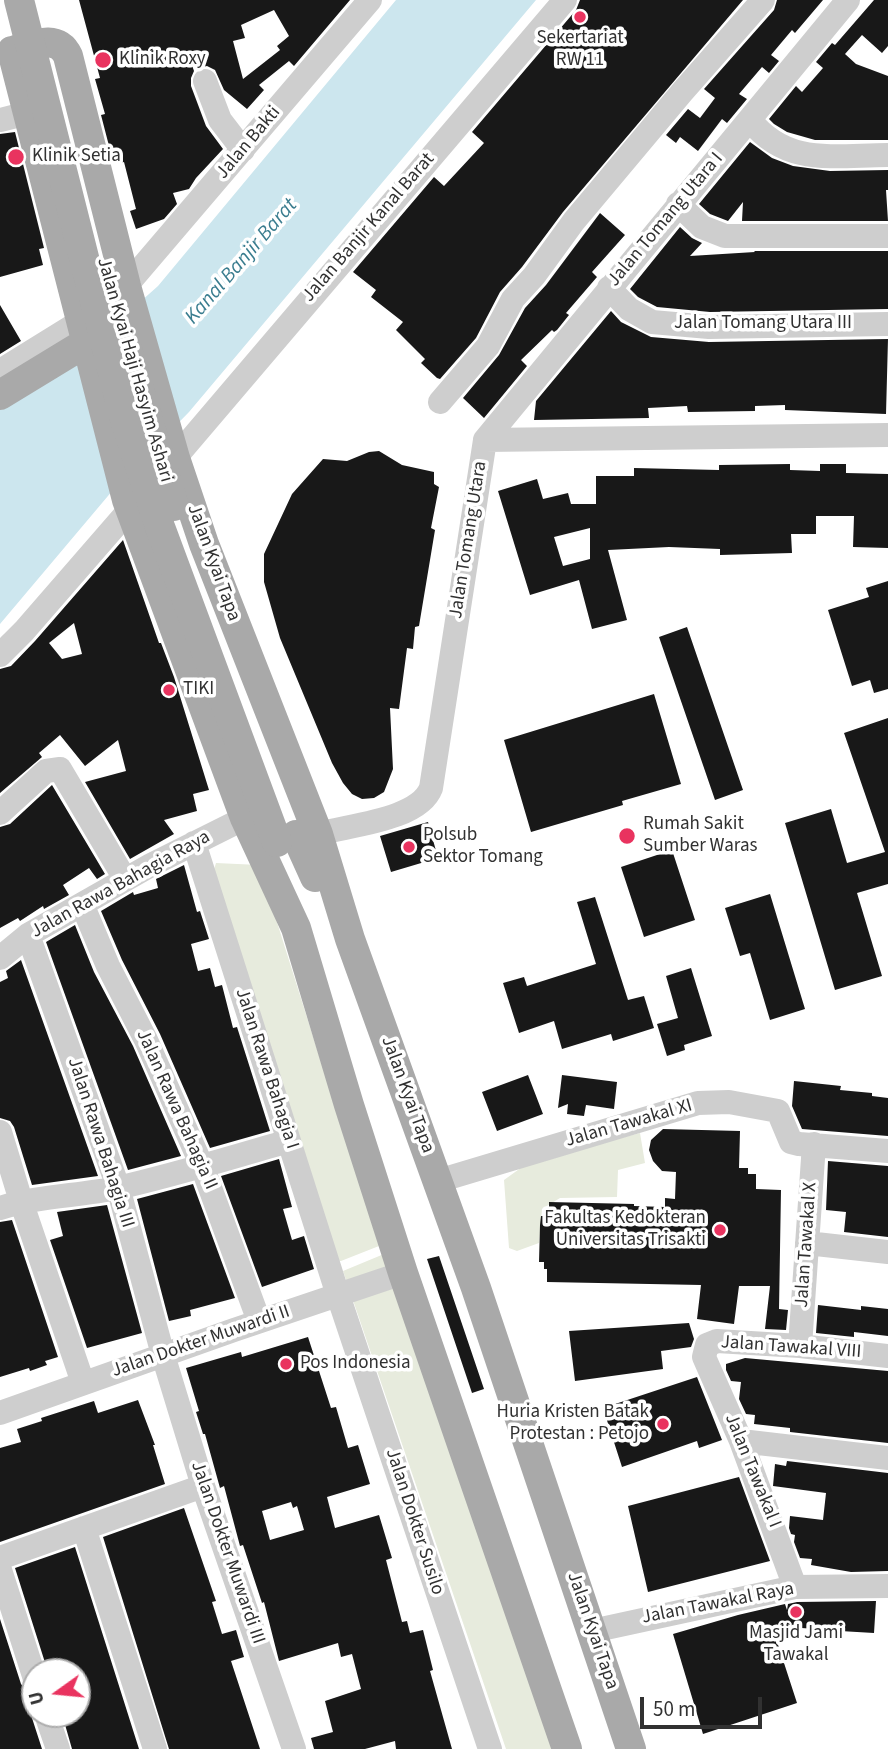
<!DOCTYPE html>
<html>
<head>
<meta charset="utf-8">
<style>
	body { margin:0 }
	#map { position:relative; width:888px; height:1749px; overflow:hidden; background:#fff; font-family:"Source Sans 3",sans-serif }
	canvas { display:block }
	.north { position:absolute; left:21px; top:1658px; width:70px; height:70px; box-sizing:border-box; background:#fff; border:2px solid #adadad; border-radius:50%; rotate:255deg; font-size:19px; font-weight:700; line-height:28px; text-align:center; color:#313131 }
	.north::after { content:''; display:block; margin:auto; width:24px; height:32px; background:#e9335f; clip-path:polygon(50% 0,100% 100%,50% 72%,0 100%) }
	.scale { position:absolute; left:640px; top:1697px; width:122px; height:32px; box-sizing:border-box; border:4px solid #313131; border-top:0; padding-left:9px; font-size:21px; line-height:24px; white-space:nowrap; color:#313131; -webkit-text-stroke:5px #fff; paint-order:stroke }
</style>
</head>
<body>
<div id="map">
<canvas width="888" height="1749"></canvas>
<div class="north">U</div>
<div class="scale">50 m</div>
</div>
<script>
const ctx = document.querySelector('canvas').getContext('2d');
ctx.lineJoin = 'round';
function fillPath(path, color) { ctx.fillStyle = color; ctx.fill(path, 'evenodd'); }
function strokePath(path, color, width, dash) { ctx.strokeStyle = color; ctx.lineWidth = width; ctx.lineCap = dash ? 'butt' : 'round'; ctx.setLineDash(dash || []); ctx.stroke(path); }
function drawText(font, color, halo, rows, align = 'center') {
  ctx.font = font + ' "Source Sans 3",sans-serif'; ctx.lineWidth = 7; ctx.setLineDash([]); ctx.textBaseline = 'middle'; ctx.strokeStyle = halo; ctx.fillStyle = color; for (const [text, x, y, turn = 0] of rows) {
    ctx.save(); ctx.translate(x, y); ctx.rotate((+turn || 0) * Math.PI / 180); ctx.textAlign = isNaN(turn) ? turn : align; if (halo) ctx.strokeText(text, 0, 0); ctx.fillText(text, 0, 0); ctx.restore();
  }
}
const green = new Path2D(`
	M216 863 259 865 379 1246 341 1261 327 1260 211 879Z
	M640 1133 645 1163 618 1170 617 1197 560 1198 542 1209 539 1243 517 1251 509 1248 504 1180 529 1162Z
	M384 1254 555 1749H506L343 1271Z`);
const water = new Path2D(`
	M396 0H536L189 412 113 490 0 624V406L76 359 158 286Z`);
const building = new Path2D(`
	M79 0H350L294 66 289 61 259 85 264 90 247 109 224 90 215 70 207 66 198 68 191 62 194 71 191 78V86L206 126 223 149 196 178 189 189 173 193 177 204 164 219 136 229 130 211 136 209 124 162 117 164 111 144 109 145 108 142 101 115 105 114 95 79 100 78ZM274 10 289 36 277 46 280 50 243 79 233 41 245 38 241 25Z
	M580 0H743L563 212 522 267 500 292 476 338 440 379 437 378 421 363 425 359 396 330 403 322 371 297 376 290 353 272 434 177 444 186 484 143 472 132 576 10Z
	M777 0H823L795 33 792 30 771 55 779 61 769 73 762 67 739 94 747 99 727 123 722 119 698 151 680 137 676 143 666 135 688 109 700 118 715 98 704 89 774 10Z
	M874 0H888V46L882 53 862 35 845 54 856 64 888 76V140H815L787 132 774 124 769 119 796 86 802 92 823 68 816 62 832 43 835 45Z
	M15 132 44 248 39 249 43 265 0 277V134Z
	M750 142 772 158 793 166 830 171 888 170V190H886L888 221H742L743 202 728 221 710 214 699 204Z
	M600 213 625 235 592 272 597 277 566 313 569 315 557 330 554 332 552 330 521 360 527 366 484 418 463 398 499 355 525 308 546 285Z
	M680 227 692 238 702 243 690 256 755 252 754 251H888V309L710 312 657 307 638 297 630 289Z
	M0 305 21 341 0 354Z
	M611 311 621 322 651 337 709 342 888 339 886 414 785 410V405L755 406V411L688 412 687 406 648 408 649 418 534 420 536 401Z
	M379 451 402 465 434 472V484L439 487 431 528 435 530 419 626 415 627 413 649 407 648 399 709 390 708 393 769 384 792 374 798 362 799 352 794 343 783 332 763 280 638 264 582V554L292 494 323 459 347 461 369 452Z
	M790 464V470L820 471V464H846V473L888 474V548L853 547 854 516H816V534H791L792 553 720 555V549L669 547 608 550 627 620 592 629 579 580 530 595 498 491 537 479 543 499 568 493 571 504H596V476H634V468L719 470V465ZM590 528V559L563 566 554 537Z
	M123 540 159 643H161L174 677 209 790 193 794 197 811 164 820 174 834 130 859 85 782 126 771 118 740 85 766 60 735 39 753 42 757 0 793V669L11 666 35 641ZM74 623 82 654 62 659 49 643Z
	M888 581V689L874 693 870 680 852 686 828 610 869 597 866 588Z
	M687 627 743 790 715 800 659 637Z
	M654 694 681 784 622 801 623 805 531 832 504 740Z
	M888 718V884L857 893 882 976 835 990 785 823 831 809 847 863 885 852 844 733Z
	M52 785 105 874 97 879 89 868 63 885 69 895 44 909 43 906 20 921 18 918 0 928V827L10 824Z
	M428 822 438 858 391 872 380 836Z
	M672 850 695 920 644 937 621 867Z
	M184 865 197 912 200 911 209 939 191 944 198 971 210 968 215 987 222 985 233 1028 237 1027 270 1131 210 1148 160 1034 122 960 101 911 133 892 134 895 158 888 156 879Z
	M770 894 805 1009 770 1020 750 953 740 956 725 908Z
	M595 897 628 1000 644 996 654 1028 613 1041 611 1034 562 1049 554 1021 519 1033 503 983 524 977 527 986 596 964 577 902Z
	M75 925 94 972 133 1046 181 1156 128 1170 46 942Z
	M21 960 98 1176 32 1185 14 1127 10 1121 0 1118V982L8 978 6 971Z
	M691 968 712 1036 684 1045 685 1050 667 1056 657 1024 678 1018 666 976Z
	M528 1075 543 1114 497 1131 482 1092Z
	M562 1075 617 1082 614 1109 586 1105 584 1116 567 1114 568 1104 558 1108Z
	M794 1081 841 1086 840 1090 872 1093V1096L888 1098V1136L802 1129 792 1106Z
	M663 1129 740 1131 739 1168H748V1174H756V1189L781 1190 779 1309 788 1310 786 1330 765 1329 770 1286H739L734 1324 697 1319 701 1285 547 1282V1269H544V1262H539L540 1225 541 1216H549V1202L634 1204V1206L665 1207V1198L675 1199 676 1172 662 1171 653 1161 649 1150 651 1140Z
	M279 1159 292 1207 283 1209 292 1240 304 1236 314 1269 262 1287 221 1176Z
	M828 1161 888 1166V1237L844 1232 846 1212 826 1210Z
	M193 1184 235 1298 190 1310 191 1316 169 1321 137 1199Z
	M107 1205 142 1333 87 1348 50 1240 63 1236 57 1212Z
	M12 1220 58 1357 45 1361 47 1365 30 1371 29 1368 0 1377V1222Z
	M439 1256 484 1389 472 1393 427 1259Z
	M818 1305 861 1310V1306L888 1309V1336L854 1332V1337L816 1333Z
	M689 1323 694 1339 691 1347 661 1351 663 1369 575 1381 569 1331Z
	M308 1337 331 1408 336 1407 348 1448 358 1445 370 1484 327 1497 335 1528 379 1515 392 1558 386 1560 402 1622 407 1621 410 1633 423 1630 433 1670 430 1671 452 1749H396L395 1741 365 1749H314L311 1738 333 1732 325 1701 361 1689 352 1654 341 1657 338 1643 279 1661 264 1602 262 1603 243 1545 240 1546 224 1486 220 1488 205 1434H203L196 1412 199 1411 186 1368 241 1352 242 1357ZM291 1502 293 1508 297 1506 304 1530 270 1540 262 1511Z
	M745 1358 888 1371V1443L790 1432V1428L754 1424 755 1415 746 1414 739 1399 741 1382 731 1381 726 1370V1364Z
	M697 1377 722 1440 699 1448 697 1441 622 1467 603 1408Z
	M138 1400 155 1445H153L165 1484 0 1542V1448L21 1442 17 1429 42 1421 41 1418 94 1401 98 1413Z
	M787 1461 888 1473V1571L851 1572 811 1565 812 1559 800 1558 794 1542 795 1535 791 1534 789 1528 790 1516 823 1520 826 1493 773 1486 775 1464 786 1466Z
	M739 1477 770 1561 648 1592 628 1506Z
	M184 1508 216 1601 212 1602 222 1634 236 1630 244 1657 231 1661 260 1749H169L103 1537Z
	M75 1547 139 1749H72L62 1714H77V1672H48L15 1568Z
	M876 1601 874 1633 840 1631V1638L816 1637V1629L772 1626 797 1703 703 1734 673 1634 738 1615 785 1604 787 1610 788 1604 797 1602Z
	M0 1619 21 1684 26 1690 34 1694 35 1704 32 1710V1718L42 1749H0Z`);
const minor = new Path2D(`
	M205 81 220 120 243 150
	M0 120 28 113
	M750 120C787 167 835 155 888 155
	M678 204 702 227 725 236H888
	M126 286 370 0
	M609 288 629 309 652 322 709 327 888 324
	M0 371 81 321
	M440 402 488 346 513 299 534 276 574 221 683 91 763 0
	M485 440 848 0
	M485 440 888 435
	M175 458 565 0
	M0 655 24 631 130 509
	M0 813 46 771 60 769 125 879
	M318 834C349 825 419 820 431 788L485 440
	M194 843 338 1295 490 1749
	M82 904 108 966 146 1040 202 1166 259 1321
	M28 935 118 1187 163 1355 203 1486 294 1749
	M0 958 28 935 151 865 245 818
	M0 1132 21 1201 83 1383
	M438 1181 698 1103 729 1102 778 1111 791 1142 799 1144 888 1151
	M0 1208C37 1196 78 1196 117 1188 175 1175 232 1157 289 1141
	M807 1243 888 1252
	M800 1346 814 1144
	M0 1413 234 1330 403 1273
	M741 1441 888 1458
	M84 1528 155 1749
	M0 1558 203 1486
	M0 1570 35 1679
	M795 1587 741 1441 704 1357 707 1345 717 1341 800 1346 888 1356
	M592 1631 795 1587 888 1586
	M46 1714 58 1749`);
const major = new Path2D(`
	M0 395 87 342
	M296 835 315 877
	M567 1749 403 1273 349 1105 296 928 245 818 127 500 12 51C31 46 57 32 68 56L126 286 175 458 204 544 318 834 350 939 476 1288 631 1749`);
const majorBridge = new Path2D(`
	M19 0 125 420 160 527 277 842
	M124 339 174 506`);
const markers = [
	[580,17,7,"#e9335f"],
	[103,60,9,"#e9335f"],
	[16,157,9,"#e9335f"],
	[169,690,7,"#e9335f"],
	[627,836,9,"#e9335f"],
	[409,847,7,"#e9335f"],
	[720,1230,7,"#e9335f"],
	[286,1364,7,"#e9335f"],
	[663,1424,7,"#e9335f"],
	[796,1612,7,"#e9335f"]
];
const poiNames = [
	["Sekertariat",580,39,"center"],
	["RW 11",580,61,"center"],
	["Klinik Roxy",119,60],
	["Klinik Setia",32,157],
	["TIKI",183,690],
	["Rumah Sakit",643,825],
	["Sumber Waras",643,847],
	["Polsub",423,836],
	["Sektor Tomang",423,858],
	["Fakultas Kedokteran",706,1219,"right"],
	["Universitas Trisakti",706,1241,"right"],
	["Pos Indonesia",300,1364],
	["Huria Kristen Batak",649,1413,"right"],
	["Protestan : Petojo",649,1435,"right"],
	["Masjid Jami",796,1634,"center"],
	["Tawakal",796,1656,"center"]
];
const streetNames = [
	["Jalan Bakti",249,143,-50],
	["Jalan Tomang Utara I",666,220,-50],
	["Jalan Banjir Kanal Barat",369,228,-49],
	["Jalan Tomang Utara III",763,324],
	["Jalan Kyai Haji Hasyim Ashari",134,370,74],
	["Jalan Tomang Utara",469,540,-81],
	["Jalan Kyai Tapa",213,563,70],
	["Jalan Rawa Bahagia Raya",121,885,-29],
	["Jalan Rawa Bahagia I",266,1069,72],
	["Jalan Kyai Tapa",407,1095,70],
	["Jalan Rawa Bahagia II",176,1110,66],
	["Jalan Tawakal XI",629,1124,-16],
	["Jalan Rawa Bahagia III",100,1143,72],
	["Jalan Tawakal X",807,1245,-86],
	["Jalan Dokter Muwardi II",201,1342,-19],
	["Jalan Tawakal VIII",791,1348,4],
	["Jalan Tawakal I",752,1471,68],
	["Jalan Dokter Susilo",414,1522,72],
	["Jalan Dokter Muwardi III",227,1553,71],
	["Jalan Tawakal Raya",718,1604,-11],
	["Jalan Kyai Tapa",592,1631,71]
];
const waterNames = [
	["Kanal Banjir Barat",242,262,-49]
];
fillPath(green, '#e7ebdd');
fillPath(water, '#cce6ee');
fillPath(building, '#181818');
strokePath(minor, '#cecece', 24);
strokePath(major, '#a9a9a9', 30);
strokePath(majorBridge, '#a9a9a9', 30);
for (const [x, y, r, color] of markers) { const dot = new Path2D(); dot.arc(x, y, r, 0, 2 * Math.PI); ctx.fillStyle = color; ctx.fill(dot); strokePath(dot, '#fff', 2.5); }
drawText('19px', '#313131', '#fff', poiNames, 'left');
drawText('19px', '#313131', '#fff', streetNames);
drawText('italic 21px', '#3a7d8f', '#fff', waterNames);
</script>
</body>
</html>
